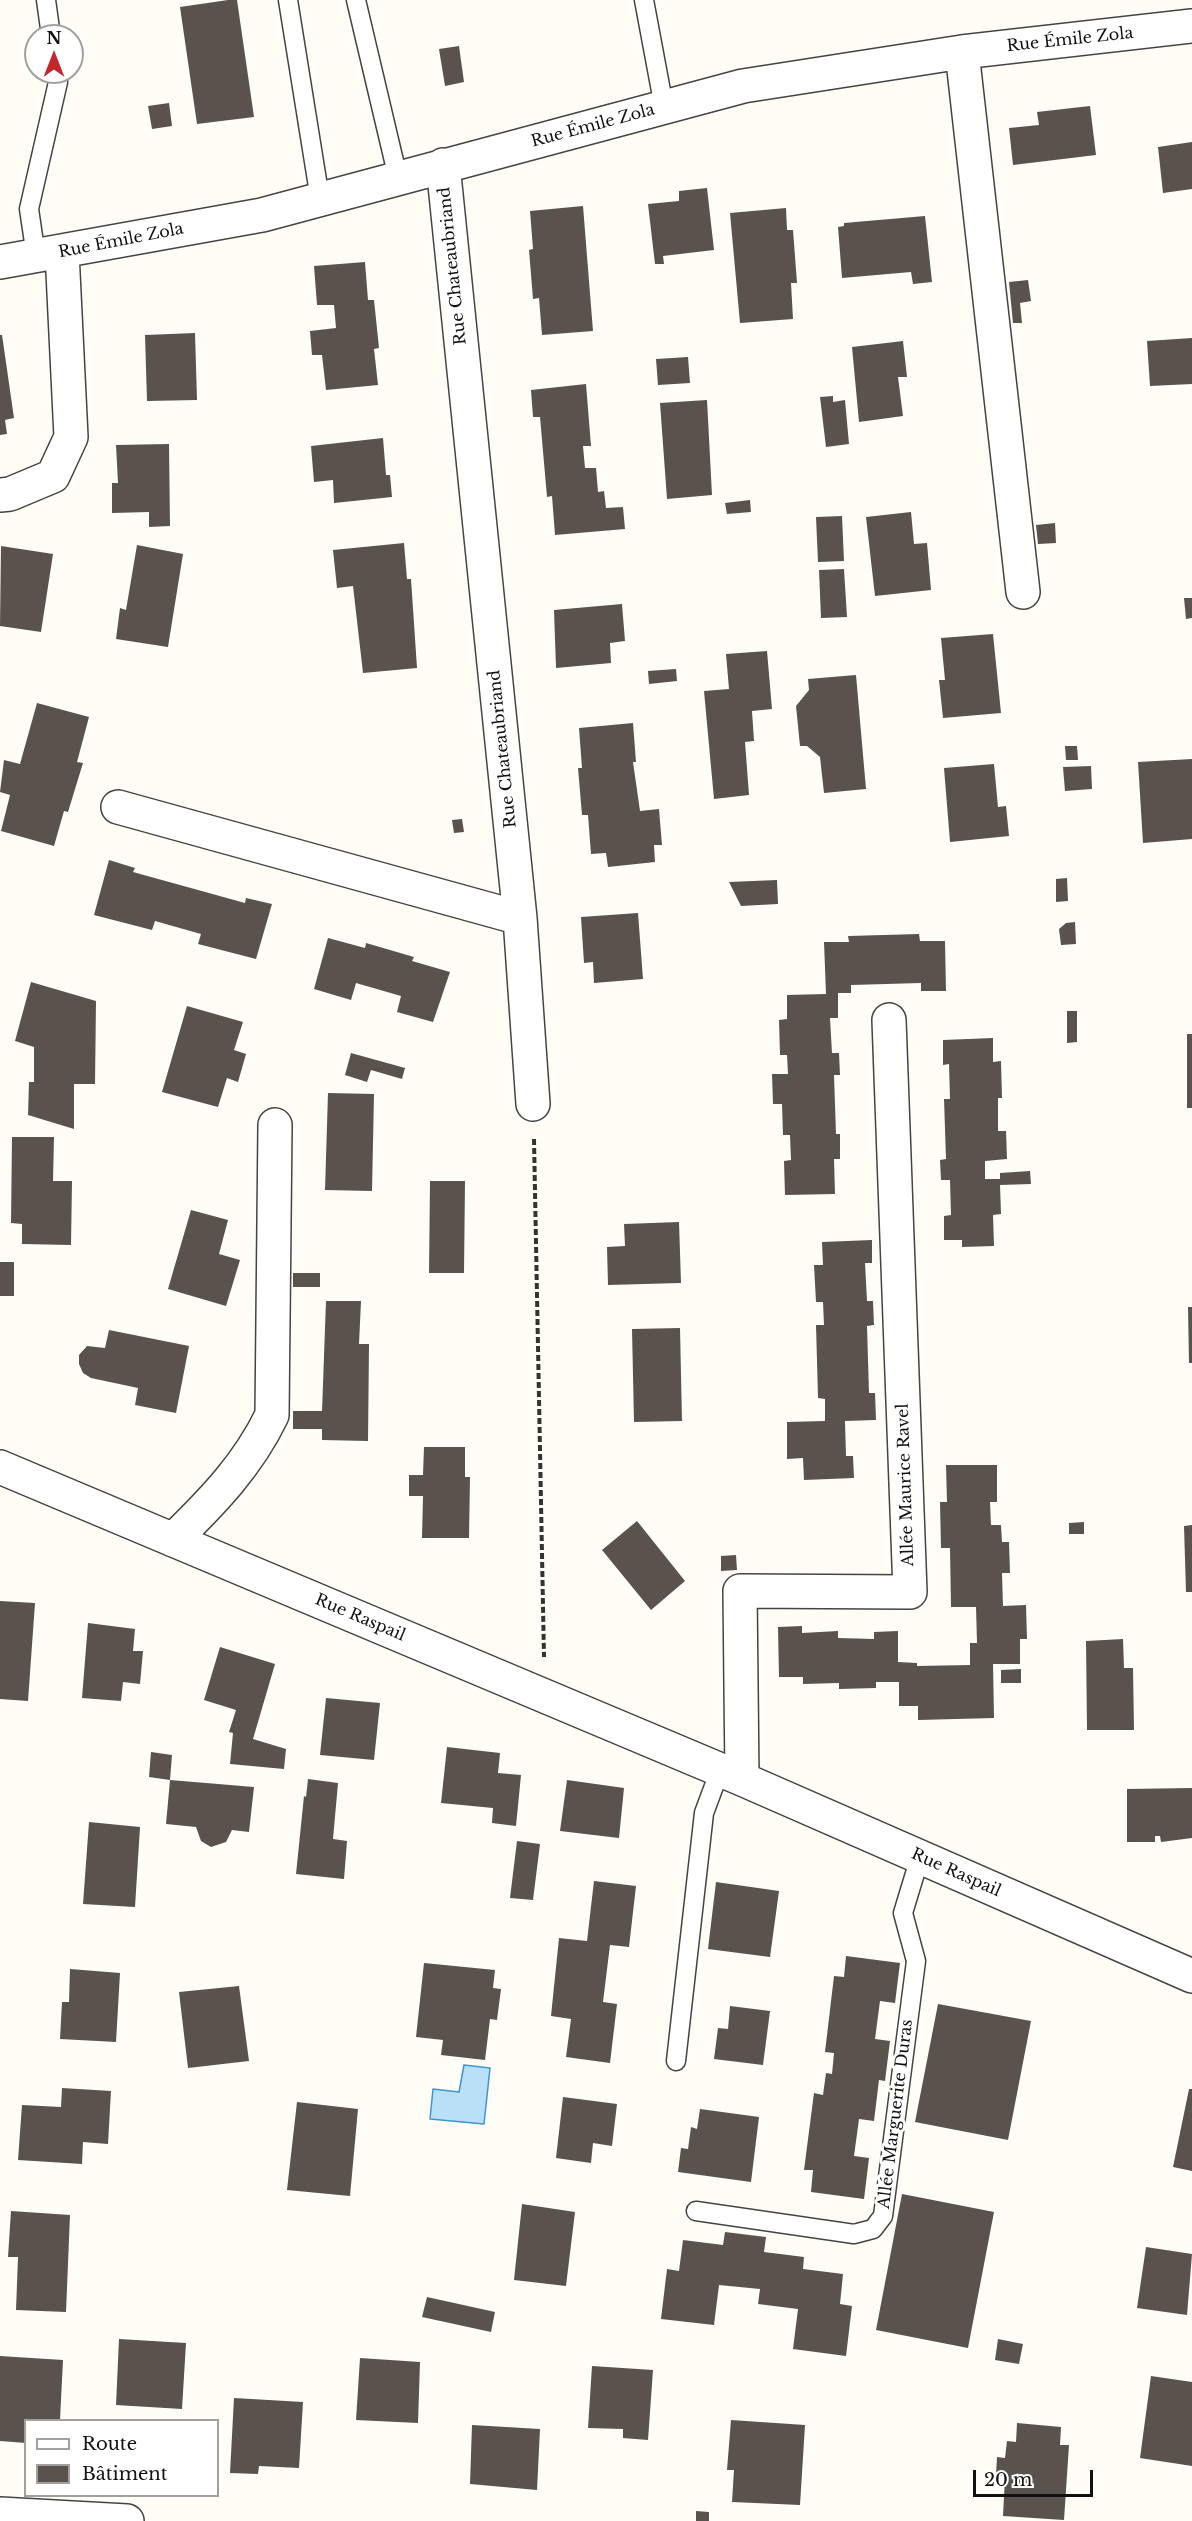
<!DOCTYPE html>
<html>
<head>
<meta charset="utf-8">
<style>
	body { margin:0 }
	#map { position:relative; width:1192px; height:2521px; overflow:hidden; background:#fffdf5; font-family:"Libre Baskerville",serif }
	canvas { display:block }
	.legend { position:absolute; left:24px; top:2419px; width:195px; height:78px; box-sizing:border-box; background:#fff; border:2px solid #a0a0a0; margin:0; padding:8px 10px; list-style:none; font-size:18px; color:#111 }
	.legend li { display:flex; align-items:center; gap:12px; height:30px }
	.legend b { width:30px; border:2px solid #a0a0a0 }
	.north { position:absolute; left:24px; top:24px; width:60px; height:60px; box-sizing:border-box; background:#fff; border:2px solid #a0a0a0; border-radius:50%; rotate:0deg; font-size:16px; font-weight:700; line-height:24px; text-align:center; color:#111 }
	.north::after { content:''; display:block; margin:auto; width:21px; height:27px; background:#c4262e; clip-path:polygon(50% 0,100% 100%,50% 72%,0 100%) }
	.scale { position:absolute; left:973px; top:2470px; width:120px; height:27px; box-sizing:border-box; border:3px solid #111; border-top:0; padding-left:8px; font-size:18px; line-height:21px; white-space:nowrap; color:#111; -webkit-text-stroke:4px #fff; paint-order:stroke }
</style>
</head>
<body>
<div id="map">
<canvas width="1192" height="2521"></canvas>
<ul class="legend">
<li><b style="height:8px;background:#fff"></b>Route</li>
<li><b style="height:16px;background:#5a524d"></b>Bâtiment</li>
</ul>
<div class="north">N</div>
<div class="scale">20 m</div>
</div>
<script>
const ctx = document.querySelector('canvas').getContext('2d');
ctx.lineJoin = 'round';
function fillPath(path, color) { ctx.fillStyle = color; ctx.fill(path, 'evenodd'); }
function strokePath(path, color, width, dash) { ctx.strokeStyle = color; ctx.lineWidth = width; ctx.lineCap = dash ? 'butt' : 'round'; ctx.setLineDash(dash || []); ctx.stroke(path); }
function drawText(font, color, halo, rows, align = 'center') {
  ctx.font = font + ' "Libre Baskerville",serif'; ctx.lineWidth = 6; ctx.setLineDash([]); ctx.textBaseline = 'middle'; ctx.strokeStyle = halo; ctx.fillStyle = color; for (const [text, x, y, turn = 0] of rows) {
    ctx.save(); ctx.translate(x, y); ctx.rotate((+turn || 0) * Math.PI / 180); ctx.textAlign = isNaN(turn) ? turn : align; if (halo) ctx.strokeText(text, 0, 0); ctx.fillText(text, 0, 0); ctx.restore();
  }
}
const water = new Path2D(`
	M464 2065 490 2068 484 2124 430 2119 433 2089 459 2092Z`);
const building = new Path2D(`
	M228 0H237L254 117 197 124 180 7Z
	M459 46 464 82 445 86 439 49Z
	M169 103 172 126 152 129 148 106Z
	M1090 106 1096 155 1013 165 1009 128 1039 125 1037 112Z
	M1192 142V189L1163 193 1158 147Z
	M707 188 714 250 663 256 664 264H655L648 204 679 201V191Z
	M583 206 593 331 542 335 539 298 533 299 529 250 533 249 530 211Z
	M786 208 787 230H793L797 283H791L793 319 740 323 730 213Z
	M925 216 932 282 913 284 911 272 842 278 838 227 844 226V223Z
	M365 262 368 300H374L379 348 374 349 378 385 326 390 322 355H312L310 331 336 328 334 305H317L314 266Z
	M1028 280 1031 301 1020 303 1022 323H1013L1009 282Z
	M195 333 197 400 147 401 145 335Z
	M0 335H2L14 418 5 420 7 434 0 435Z
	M1192 338V384L1150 386 1147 341Z
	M903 341 907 377H898L903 416 859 422 852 347Z
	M688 357 690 383 658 385 656 359Z
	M586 384 591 446H583L585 468H596L598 492 604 491 606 508 623 507 625 529 555 535 552 496 547 497 540 417H533L531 390Z
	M833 396V402L845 400 849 444 826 447 820 397Z
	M707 400 712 495 667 499 660 403Z
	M383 438 386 475H390L392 497 334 503 333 480 314 482 311 446Z
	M169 444 170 526 149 527V512L112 513V483H118L116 445Z
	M750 500 751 512 727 514 725 503Z
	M911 512 914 544 927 543 931 590 875 596 866 517Z
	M842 516 844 561 818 562 816 517Z
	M1055 523 1056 543 1038 544 1036 525Z
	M404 543 407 579H411L417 668 363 673 353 586 337 588 333 550Z
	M137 545 183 554 168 647 116 639 120 608 126 610Z
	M1 546 53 554 41 632 0 626Z
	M844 569 847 617 821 618 819 570Z
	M1184 598H1192V618L1186 619Z
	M622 604 625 641 610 643 611 663 556 668 554 610Z
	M993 634 1001 713 943 718 939 680H945L941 638Z
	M767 651 772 709 752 711 754 741 745 742 749 795 714 799 704 691 729 689 726 654Z
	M676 669 677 681 649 684 648 671Z
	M856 675 866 789 824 793 820 757 807 746H800L796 706 809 690 808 679Z
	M37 703 89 717 77 762 83 763 68 812 64 811 54 846 1 831 10 795 0 792 4 760 20 764Z
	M633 723 636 762H633L640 811 659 809 662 845H654L655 862 608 867 606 853 591 854 588 815H582L578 768H582L579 728Z
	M1065 746H1077L1078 760H1066Z
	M1192 759V839L1143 843 1138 762Z
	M994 764 998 807 1006 806 1009 836 950 842 944 768Z
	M1091 766 1092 789 1065 791 1063 767Z
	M462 819 464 832 454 833 452 820Z
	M109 860 135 868 133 872 245 903 246 898 272 904 256 959 198 944 201 934 155 921 152 930 94 915Z
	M1067 878 1068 901 1056 902V879Z
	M777 880 778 904 741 906 729 882Z
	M638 913 643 979 594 983 593 962 584 963 581 917Z
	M1075 922 1076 944 1061 945 1059 929 1066 923Z
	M919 934 920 941H945L946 991H921V983L851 985V993H838V1018H830L832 1053H839L840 1075H834L836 1134H840V1159H834L835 1194 785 1195 784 1161 791 1160 790 1135H783L782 1104H773L772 1074H788L787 1055H780L779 1020 787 1019V995L826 994 824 942H849L848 936Z
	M328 938 365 948 366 943 414 957 412 961 450 972 433 1022 397 1012 401 996 356 983 351 1000 314 989Z
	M31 982 96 1001 95 1084H74V1129L28 1115 29 1082H34V1047L15 1041Z
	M187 1006 243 1022 234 1050 246 1054 238 1082 227 1078 218 1107 162 1092Z
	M1067 1011H1077V1042L1067 1043Z
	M1187 1034H1192V1108H1187Z
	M993 1038V1062L1001 1061 1002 1098H998V1131H1006L1007 1159 985 1161V1179H1000V1173L1030 1171 1031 1184 1000 1185 1001 1214 993 1215 994 1246 962 1247V1240H944V1216L951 1215 950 1180H941L940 1160 946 1159 944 1099H950L949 1064 943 1065V1040Z
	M351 1053 405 1068 402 1079 371 1070 367 1082 345 1075Z
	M328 1093 374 1094 372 1191 325 1190Z
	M12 1137H54L53 1181H72L71 1245 22 1244V1224L11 1223Z
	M430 1181H465L464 1273H429Z
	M191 1210 228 1220 219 1254 240 1260 226 1306 168 1289Z
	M679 1222 681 1283 608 1285 607 1247 625 1246 624 1224Z
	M872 1240V1263H865L867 1301H873L874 1325 867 1326 869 1393H875L876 1420 845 1421 846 1456H853L854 1478 804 1480 803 1458 787 1459V1422L825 1421V1399L818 1398 816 1325H824L823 1302H816L814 1265H823L822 1242Z
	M0 1262H14V1296H0Z
	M293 1273H320V1287H293Z
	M326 1301H361L359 1344H369L368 1441 322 1440V1429H293V1411H322Z
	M1188 1307H1192V1363H1189Z
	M680 1328 682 1421 634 1422 632 1329Z
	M109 1330 189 1346 176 1413 135 1405 138 1388 91 1378 83 1373 79 1364V1355L87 1346 105 1348Z
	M424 1447H465V1477H470L469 1538H422L423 1496H409V1475H423Z
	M946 1465H997V1502H990L991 1525H1001L1002 1542H1009L1010 1573H1002L1003 1606 1026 1605 1027 1639H1020V1664H993L994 1718 918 1720V1706H899V1682H876V1688L839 1689V1683L803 1684V1677H779L778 1627 802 1626V1633L838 1631V1638L874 1639V1632L898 1631V1662L917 1663V1666L970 1665V1643H977L976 1607H951L950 1548H941L940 1502H947Z
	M637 1521 685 1581 651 1610 602 1550Z
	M1084 1522V1534H1069V1523Z
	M1192 1525V1592H1186L1184 1526Z
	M736 1555 737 1570 721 1571V1556Z
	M0 1601 35 1603 28 1701 0 1699Z
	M88 1623 135 1629 133 1651H143L140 1684 123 1682 121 1701 82 1698Z
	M1123 1639 1124 1668H1133L1134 1730H1087L1086 1641Z
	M220 1647 275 1664 253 1739 286 1749 284 1769 230 1764 233 1733 229 1732 236 1710 204 1700Z
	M1021 1669V1683H1001V1670Z
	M326 1698 380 1703 374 1760 320 1755Z
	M447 1747 500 1753 498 1773 521 1775 516 1826 492 1823 493 1808 441 1803Z
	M151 1752 172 1755 170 1780 149 1777Z
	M308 1779 338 1783 333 1839 347 1841 344 1879 296 1874 304 1796 306 1797Z
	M170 1780 254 1787 249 1832 232 1830 226 1842 211 1847 201 1841 196 1827 166 1824Z
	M567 1780 624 1788 619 1838 560 1831Z
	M1192 1788V1838L1161 1842 1160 1836H1155V1842H1127V1789Z
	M89 1822 140 1827 135 1907 83 1904Z
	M517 1841 540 1844 533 1900 510 1898Z
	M594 1881 636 1886 629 1947 610 1945 603 2002 617 2004 610 2063 566 2057 571 2019 551 2016 559 1938 587 1941Z
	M716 1882 779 1891 770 1957 708 1949Z
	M846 1956 900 1963 895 2003 880 2001 875 2039 890 2041 885 2081 879 2080 874 2121 859 2119 854 2156 869 2158 864 2199 811 2192 813 2170H804L814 2093 823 2095 826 2073 832 2074 834 2053 825 2052 834 1976 844 1977Z
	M424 1963 495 1970 493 1988 501 1989 497 2020 490 2019 485 2060 441 2055 443 2040 416 2037Z
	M70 1969 120 1973 116 2042 60 2039 62 2002H69Z
	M239 1986 249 2061 188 2068 179 1992Z
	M938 2004 1031 2021 1008 2140 915 2122Z
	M730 2006 770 2011 763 2065 714 2059 718 2028 728 2029Z
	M62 2088 111 2091 108 2144 83 2142 82 2164 18 2160 22 2105 61 2107Z
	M1189 2089H1192V2171L1173 2167Z
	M563 2097 617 2104 612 2146 593 2143 591 2163 556 2158Z
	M297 2102 358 2109 350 2196 287 2190Z
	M700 2109 759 2117 751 2182 678 2172 681 2148 688 2149 691 2127 697 2129Z
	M902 2194 994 2212 968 2348 876 2330Z
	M522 2204 575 2212 566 2286 514 2280Z
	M11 2211 70 2215 66 2312 16 2310 18 2257H8Z
	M725 2232 766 2237 764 2252 804 2257 803 2269 843 2274 840 2304 852 2306 846 2356 793 2349 798 2309 758 2304 760 2289 719 2285 714 2325 661 2319 667 2269 679 2271 683 2240 723 2245Z
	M1146 2247 1192 2254 1187 2315 1137 2308Z
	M427 2297 495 2312 491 2332 422 2317Z
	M119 2339 186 2343 182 2409 116 2405Z
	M998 2339 1023 2344 1019 2364 995 2360Z
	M0 2356 63 2360 60 2420H26V2443L0 2441Z
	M360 2358 420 2362 418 2423 356 2420Z
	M592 2366 653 2370 648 2440 623 2438V2429L588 2428Z
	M1151 2376 1192 2382V2466L1140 2458Z
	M234 2398 303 2402 299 2468 259 2466 258 2474 230 2473Z
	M731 2420 805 2425 800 2505 732 2502 734 2470H727Z
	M1017 2423 1061 2427 1060 2445H1069L1064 2520 1003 2516 1005 2476 996 2475 997 2457 1005 2458 1007 2441 1016 2442Z
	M472 2425 540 2429 537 2490 470 2484Z
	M696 2511 709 2512V2521H696Z`);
const path = new Path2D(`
	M534 1139 544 1657`);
const service = new Path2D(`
	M46 0 51 36
	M288 0 320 199
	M356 0 398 178
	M644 0 664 107
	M36 256 29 209 58 82 56 72
	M676 2061 704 1813 720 1770
	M696 2211 854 2234 873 2229 883 2216 916 1961 903 1913 920 1857`);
const minor = new Path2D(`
	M962 52 1023 592
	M0 262 262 215 743 86 962 52 1192 26
	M0 495 10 494 53 476 71 437 62 252
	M118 807 520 918 443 165
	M520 918 533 1104
	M0 1467 742 1779 1192 1976
	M173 1540C213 1501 248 1465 272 1415L275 1125
	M742 1779 740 1591 910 1592 889 1020
	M0 2514 127 2521`);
const streetNames = [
	["Rue Émile Zola",1070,40,-6],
	["Rue Émile Zola",593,126,-15],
	["Rue Émile Zola",121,241,-11],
	["Rue Chateaubriand",453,266,-96],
	["Rue Chateaubriand",503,749,-96],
	["Allée Maurice Ravel",906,1485,-92],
	["Rue Raspail",360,1618,23],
	["Rue Raspail",956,1873,24],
	["Allée Marguerite Duras",896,2114,-83]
];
fillPath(water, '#b9e0f7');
strokePath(water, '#3f96cf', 1.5);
fillPath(building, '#5a524d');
strokePath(service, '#444', 21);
strokePath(minor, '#444', 36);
strokePath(path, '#333', 4, [6, 3]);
strokePath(service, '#fff', 18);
strokePath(minor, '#fff', 33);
drawText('16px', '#111', '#fff', streetNames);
</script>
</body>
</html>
